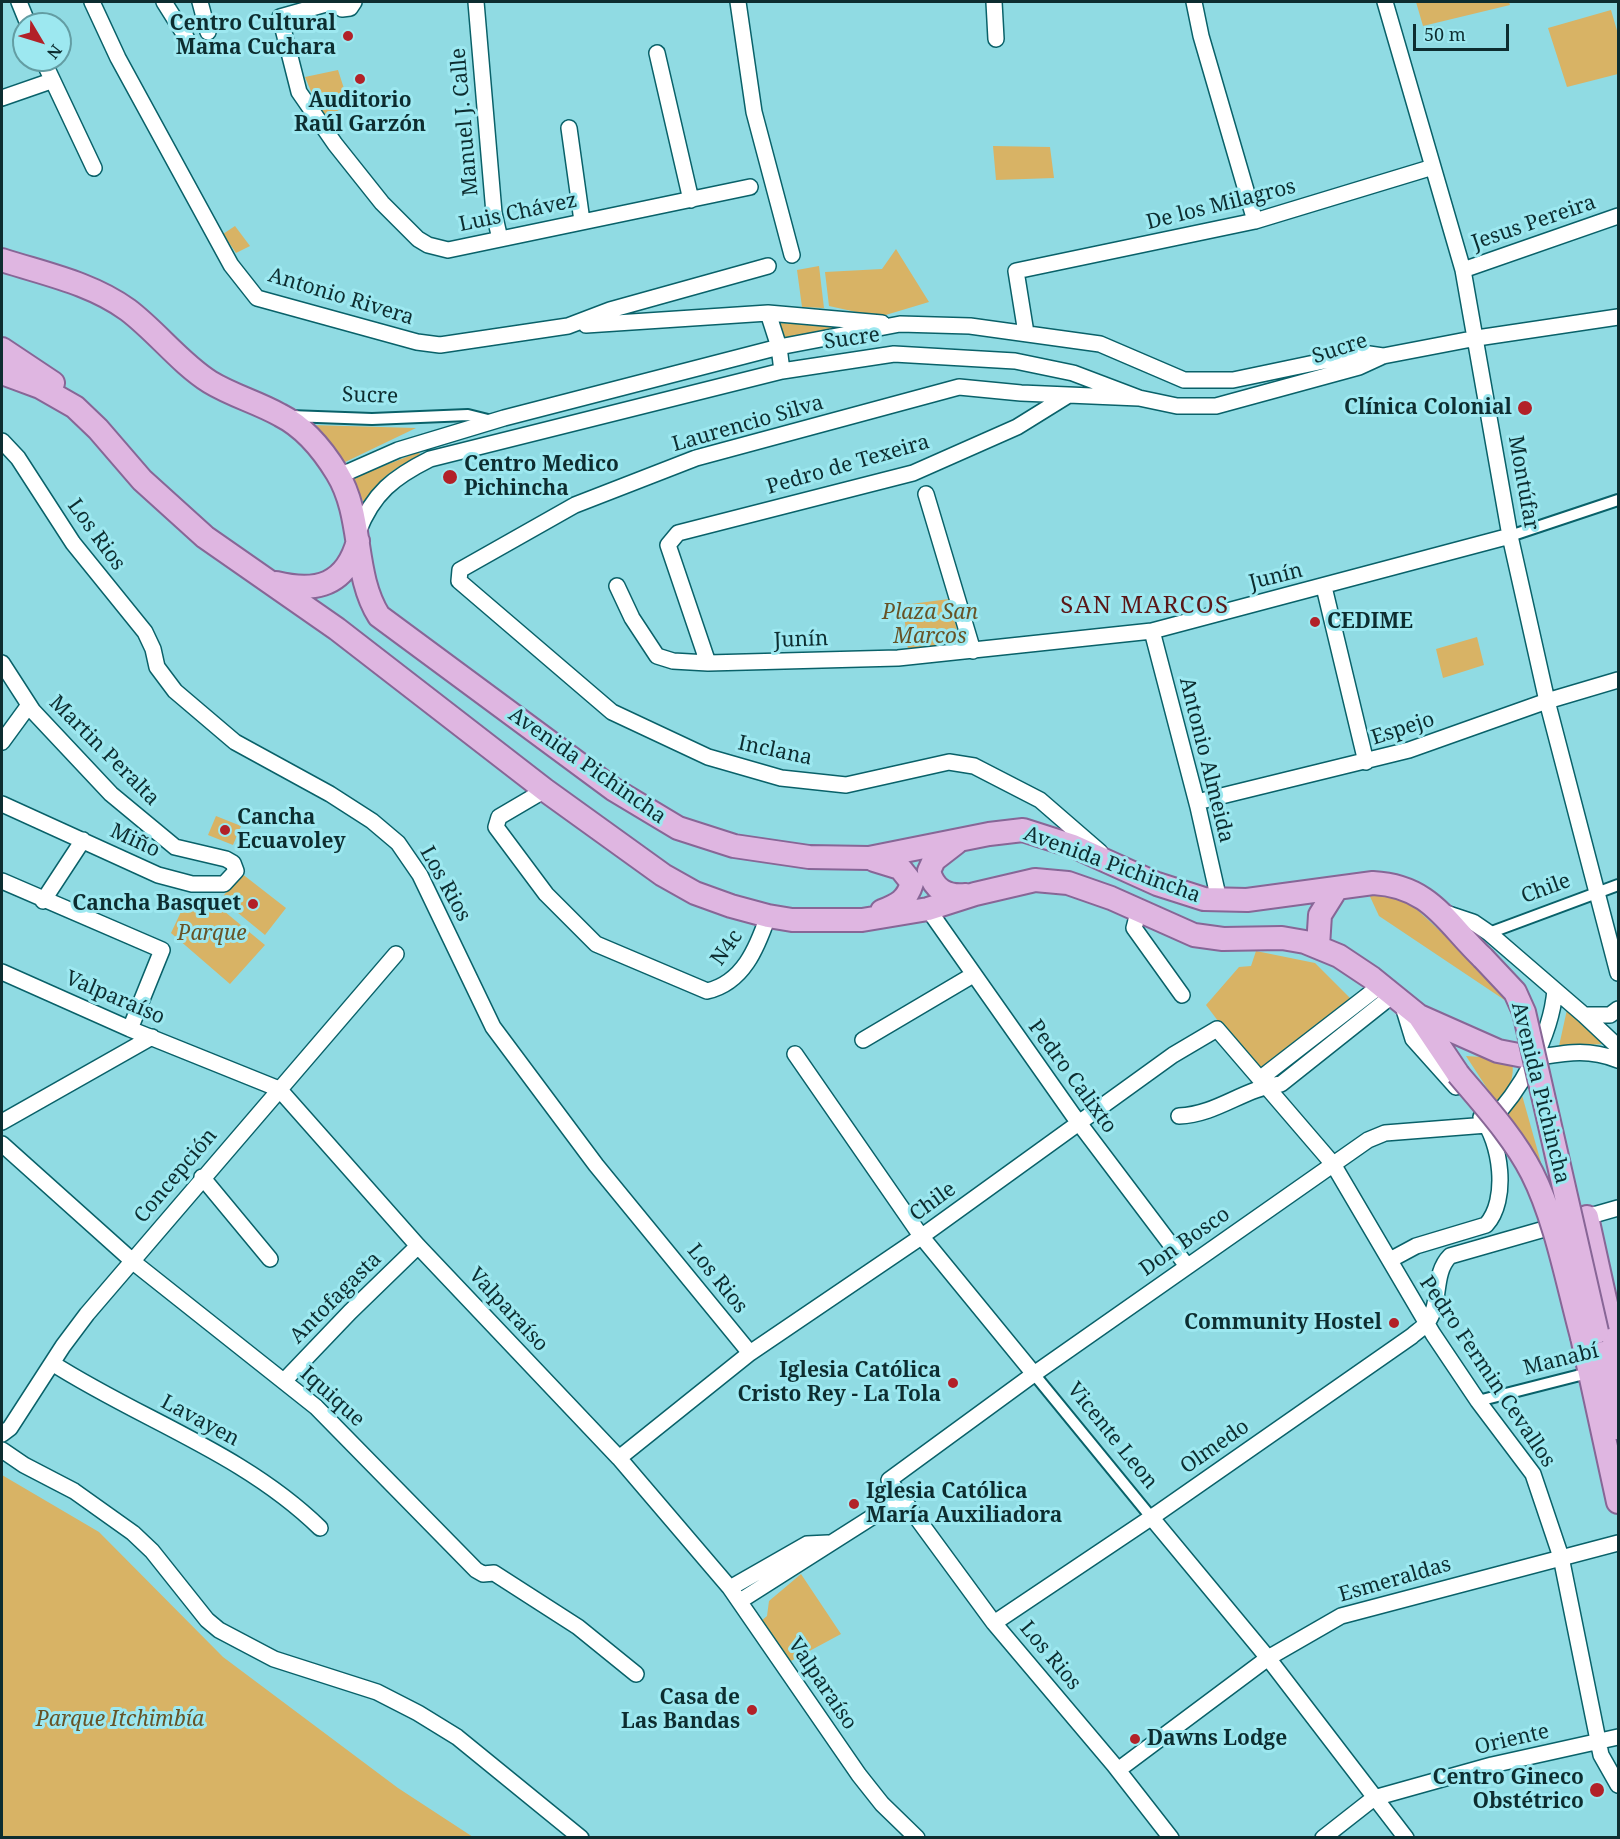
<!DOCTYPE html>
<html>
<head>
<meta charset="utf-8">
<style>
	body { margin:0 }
	#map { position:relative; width:1620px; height:1839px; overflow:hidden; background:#90dbe3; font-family:"Noto Serif",serif }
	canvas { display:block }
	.frame { position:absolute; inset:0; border:3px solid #0d2d30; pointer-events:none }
	.north { position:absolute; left:12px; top:12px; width:60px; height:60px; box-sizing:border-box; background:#9de8f0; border:2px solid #639da3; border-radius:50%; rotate:128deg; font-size:16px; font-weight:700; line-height:24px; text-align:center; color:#0d2d30 }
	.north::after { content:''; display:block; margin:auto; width:21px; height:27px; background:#b22128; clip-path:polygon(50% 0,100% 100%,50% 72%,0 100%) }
	.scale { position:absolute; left:1413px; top:24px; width:96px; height:27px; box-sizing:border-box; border:3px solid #0d2d30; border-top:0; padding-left:8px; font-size:18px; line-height:21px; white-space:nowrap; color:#0d2d30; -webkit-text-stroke:4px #9de8f0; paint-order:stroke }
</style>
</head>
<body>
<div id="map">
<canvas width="1620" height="1839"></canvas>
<div class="frame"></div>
<div class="north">N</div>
<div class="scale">50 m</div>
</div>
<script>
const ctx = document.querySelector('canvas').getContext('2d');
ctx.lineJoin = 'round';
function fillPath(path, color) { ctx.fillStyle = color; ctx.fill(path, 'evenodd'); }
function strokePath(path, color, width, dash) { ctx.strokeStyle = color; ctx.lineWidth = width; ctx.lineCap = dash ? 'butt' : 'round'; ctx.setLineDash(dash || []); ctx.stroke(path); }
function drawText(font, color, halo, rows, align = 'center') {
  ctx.font = font + ' "Noto Serif",serif'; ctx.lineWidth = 6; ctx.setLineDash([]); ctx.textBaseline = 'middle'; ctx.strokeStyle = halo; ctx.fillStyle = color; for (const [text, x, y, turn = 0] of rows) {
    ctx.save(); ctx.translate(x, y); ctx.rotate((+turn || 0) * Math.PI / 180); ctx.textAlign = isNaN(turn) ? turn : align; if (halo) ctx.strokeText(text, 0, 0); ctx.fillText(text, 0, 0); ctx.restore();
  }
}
const green = new Path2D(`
	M1416 2H1509L1510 5 1423 26Z
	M1611 10 1618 34V74L1567 87 1548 28Z
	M338 70 349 104 327 117 315 101 305 77Z
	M993 146 1050 147 1054 178 996 180Z
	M235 226 250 246 236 253 223 234Z
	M896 249 929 302 879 317 829 306 825 272 882 269Z
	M819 266 824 308 802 307 797 270Z
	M779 323 857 327 784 338Z
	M311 425 416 428 341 464Z
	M419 452 420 455C393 469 380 477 364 503L352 480 355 477Z
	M949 599 961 646 908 650 903 605Z
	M1477 637 1484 665 1443 678 1436 649Z
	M216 816 241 826 233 845 208 835Z
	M241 873 286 908 265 935 221 899Z
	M1375 887 1411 904 1510 996 1509 1003 1379 916 1366 888Z
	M207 897 265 945 230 984 171 933 187 899Z
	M1256 951 1315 963 1352 1000 1257 1073 1206 1005 1239 967 1251 966Z
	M1568 1005 1606 1044 1559 1046Z
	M1466 1056 1512 1059C1515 1079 1509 1089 1498 1105Z
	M1520 1088 1547 1184 1507 1113Z
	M2 1475 99 1532 223 1657 398 1788 473 1837H2Z
	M801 1574 841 1634 789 1662 760 1622 767 1616 769 1601Z`);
const pedestrian = new Path2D(`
	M290 416 372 419 468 415 492 421
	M1510 536 1618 500
	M1489 933 1618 885
	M1034 1374 1151 1517
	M1478 1401 1592 1372`);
const minor = new Path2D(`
	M19 2 28 24
	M92 2 118 58 231 265 257 298 417 342 440 345 568 326 610 310 768 266
	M164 2 186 37
	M200 2 208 32
	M333 2 280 17 299 92 335 144 382 203 418 239 428 245 448 250 750 187
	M333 2 342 9 350 8 354 2
	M476 2 494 213 500 239
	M738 2 754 112 792 255
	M994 2 996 39
	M1194 2 1201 36 1255 221
	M1385 2 1463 270 1510 536 1547 701 1618 973
	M657 53 691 200
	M43 60 94 168
	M2 98 51 81
	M569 128 582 221
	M1463 270 1618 216
	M768 313 779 347 782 371
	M586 325 768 313 882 323
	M1026 333 1016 271 1255 221 1433 167
	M2 441 18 458 73 543 145 632 153 649 157 667 175 691 235 742 330 794 372 821 398 843 420 875 493 1027 596 1165 750 1353
	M339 476 398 450 504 418 779 347 900 324 970 326 1100 344 1184 380H1233L1362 353 1383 356
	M926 494 973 651
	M358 532C373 493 394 477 430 459L782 371 894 354 1015 361 1073 373 1139 398 1177 406H1216L1359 367 1383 356 1477 338 1618 317
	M617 586 632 618 657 656 673 661 708 663 898 658 1152 631 1510 536
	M1324 587 1366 762
	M1152 631 1198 807 1219 900
	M2 663 33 711 111 794 175 847 226 859 233 863 236 871 224 884H192L158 875 2 804
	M708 663 668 545 678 533 913 473 1017 427 1067 396
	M2 742 29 705
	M545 790 499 817 496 827 546 894 596 944 707 991C743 983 757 948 768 916
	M1197 802 1409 750 1547 701 1618 680
	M1100 852 1040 800 974 766 949 762 846 785 781 778 708 757 612 712 459 581 460 570 575 505 696 458 959 387 1021 393 1139 398
	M2 881 162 950 130 1029
	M43 901 83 840
	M928 909 1073 1115 1187 1266
	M1139 909 1134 928 1182 995
	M1443 912 1473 922 1489 933 1584 1015H1610L1618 1009
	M2 972 130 1029 279 1089 418 1246 619 1458 730 1588 859 1775 882 1804 917 1838
	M1402 1003 1413 1039 1456 1087
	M1584 1015 1618 1047
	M863 1040 973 975
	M795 1054 921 1236 1034 1374
	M1534 1058C1566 1053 1587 1048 1618 1060
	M1266 1085V1074L1381 985
	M1179 1116C1219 1114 1243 1088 1281 1084L1393 995
	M2 1122 152 1037
	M2 1144 137 1265 316 1407 476 1570 483 1574 494 1573 578 1627 636 1674
	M202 1177 270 1259
	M1390 1260 1416 1246 1486 1225C1509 1200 1501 1142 1481 1117
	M52 1363C141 1420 243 1453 320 1528
	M284 1381 350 1312 418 1246
	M2 1434 10 1428 63 1346 87 1314 396 954
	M2 1450 24 1465 74 1491 133 1533 152 1551 207 1620 219 1630 274 1659 377 1692 418 1713 457 1737 581 1838
	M619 1458 750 1353 918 1239 1173 1055 1217 1029 1333 1164 1433 1334 1478 1401 1533 1474 1561 1557 1601 1755 1618 1785
	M1151 1517 1268 1658 1406 1838
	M730 1588 807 1544 828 1543
	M740 1601 902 1498
	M994 1623 1158 1513 1412 1336C1416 1332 1423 1328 1427 1323 1442 1303 1432 1274 1450 1256L1618 1208
	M1118 1770 1268 1658 1341 1616 1618 1543
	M1171 1838 1114 1765 994 1623 889 1480 1034 1374 1368 1140 1385 1133 1487 1125C1521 1091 1551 1037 1555 990
	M1323 1838 1374 1798 1492 1765 1618 1737`);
const primary = new Path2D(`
	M2 260C45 274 91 283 128 310 157 332 180 363 210 382 233 396 257 402 280 415 304 427 323 450 337 473 364 517 352 573 379 616L613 789 678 828 734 846 809 857 869 858 989 834 1023 830 1073 846 1157 884 1204 899 1247 900 1373 883C1431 886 1446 923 1483 958
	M2 349 53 383
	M2 373 40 387 75 407 98 429 142 480 205 537 337 629 545 790 663 875 695 893 731 906 768 916 792 920H862L928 909 975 894 1035 880 1068 883 1111 898 1194 935 1223 939 1282 938 1305 942 1339 956 1372 978 1419 1016 1458 1074
	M276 583C317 593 346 585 358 541
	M956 843 934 860 929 871C934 890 947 897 966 895
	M874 860 900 868 912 883C907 900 898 905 882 911
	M1318 946 1320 915 1337 888
	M1419 1016 1498 1051 1534 1058
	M1587 1217 1616 1349 1607 1368
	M1582 1337 1618 1502
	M1603 1353 1618 1428`);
const primaryBridge = new Path2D(`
	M1483 958 1515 992 1524 1012 1597 1332
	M1458 1074C1484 1105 1513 1136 1532 1173 1556 1220 1568 1286 1582 1337`);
const markers = [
	[348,36,6,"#b22128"],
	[360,79,6,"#b22128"],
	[1525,408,8,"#b22128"],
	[450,477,8,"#b22128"],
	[1315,622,6,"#b22128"],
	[225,830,6,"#b22128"],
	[253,904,6,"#b22128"],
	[1394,1323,6,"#b22128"],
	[953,1383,6,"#b22128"],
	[854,1504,6,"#b22128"],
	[752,1710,6,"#b22128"],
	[1135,1739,6,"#b22128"],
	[1597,1790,8,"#b22128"]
];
const poiNames = [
	["Centro Cultural",336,24],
	["Mama Cuchara",336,48],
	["Auditorio",360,101,"center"],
	["Raúl Garzón",360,125,"center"],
	["Clínica Colonial",1512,408],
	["Centro Medico",464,465,"left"],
	["Pichincha",464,489,"left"],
	["CEDIME",1327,622,"left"],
	["Cancha",237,818,"left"],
	["Ecuavoley",237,842,"left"],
	["Cancha Basquet",241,904],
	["Community Hostel",1382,1323],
	["Iglesia Católica",941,1371],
	["Cristo Rey - La Tola",941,1395],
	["Iglesia Católica",866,1492,"left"],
	["María Auxiliadora",866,1516,"left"],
	["Casa de",740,1698],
	["Las Bandas",740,1722],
	["Dawns Lodge",1147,1739,"left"],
	["Centro Gineco",1584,1778],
	["Obstétrico",1584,1802]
];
const streetNames = [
	["Manuel J. Calle",465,122,-95],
	["De los Milagros",1221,205,-14],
	["Luis Chávez",518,213,-12],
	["Jesus Pereira",1534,223,-19],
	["Antonio Rivera",341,297,17],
	["Sucre",852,339,-8],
	["Sucre",1340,349,-18],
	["Sucre",370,396,2],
	["Laurencio Silva",748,424,-16],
	["Pedro de Texeira",848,465,-16],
	["Montúfar",1523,483,80],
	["Los Rios",96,535,54],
	["Junín",1276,577,-14],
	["Junín",801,640,-2],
	["Espejo",1403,729,-18],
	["Martin Peralta",104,751,45],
	["Inclana",775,751,12],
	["Antonio Almeida",1206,760,76],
	["Avenida Pichincha",587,766,35],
	["Miño",135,841,25],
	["Avenida Pichincha",1112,865,20],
	["Los Rios",445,884,61],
	["Chile",1546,889,-20],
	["N4c",727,948,-55],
	["Valparaíso",115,998,23],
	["Pedro Calixto",1072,1077,54],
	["Avenida Pichincha",1540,1093,76],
	["Concepción",176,1176,-50],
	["Chile",933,1202,-36],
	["Don Bosco",1185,1242,-35],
	["Los Rios",717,1279,51],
	["Antofagasta",336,1298,-45],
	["Valparaíso",508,1310,47],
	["Manabí",1561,1360,-14],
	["Pedro Fermin Cevallos",1487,1372,56],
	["Iquique",332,1397,42],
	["Lavayen",200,1421,28],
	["Vicente Leon",1112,1436,51],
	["Olmedo",1215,1447,-35],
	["Esmeraldas",1395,1580,-16],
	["Los Rios",1050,1656,50],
	["Valparaíso",822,1684,56],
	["Oriente",1512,1740,-13]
];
const parkNames = [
	["Plaza San",930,613],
	["Marcos",930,637],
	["Parque",212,934],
	["Parque Itchimbía",120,1720]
];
const quarterNames = [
	["SAN MARCOS",1145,606]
];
fillPath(green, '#d8b365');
strokePath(pedestrian, '#096169', 14);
strokePath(minor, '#096169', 18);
strokePath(primary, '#876696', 26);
strokePath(pedestrian, '#fff', 10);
strokePath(minor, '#fff', 15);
strokePath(primary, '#dfb6e1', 22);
strokePath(primaryBridge, '#876696', 26, []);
strokePath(primaryBridge, '#dfb6e1', 22);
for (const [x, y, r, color] of markers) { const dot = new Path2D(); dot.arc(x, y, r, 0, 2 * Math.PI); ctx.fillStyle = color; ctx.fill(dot); strokePath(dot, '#9de8f0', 2); }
drawText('bold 21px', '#0d2d30', '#9de8f0', poiNames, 'right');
drawText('21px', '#0d2d30', '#9de8f0', streetNames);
drawText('italic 21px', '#675326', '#9de8f0', parkNames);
ctx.letterSpacing = '1.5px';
drawText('24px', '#5b1717', '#9de8f0', quarterNames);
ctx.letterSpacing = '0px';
</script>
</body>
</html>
